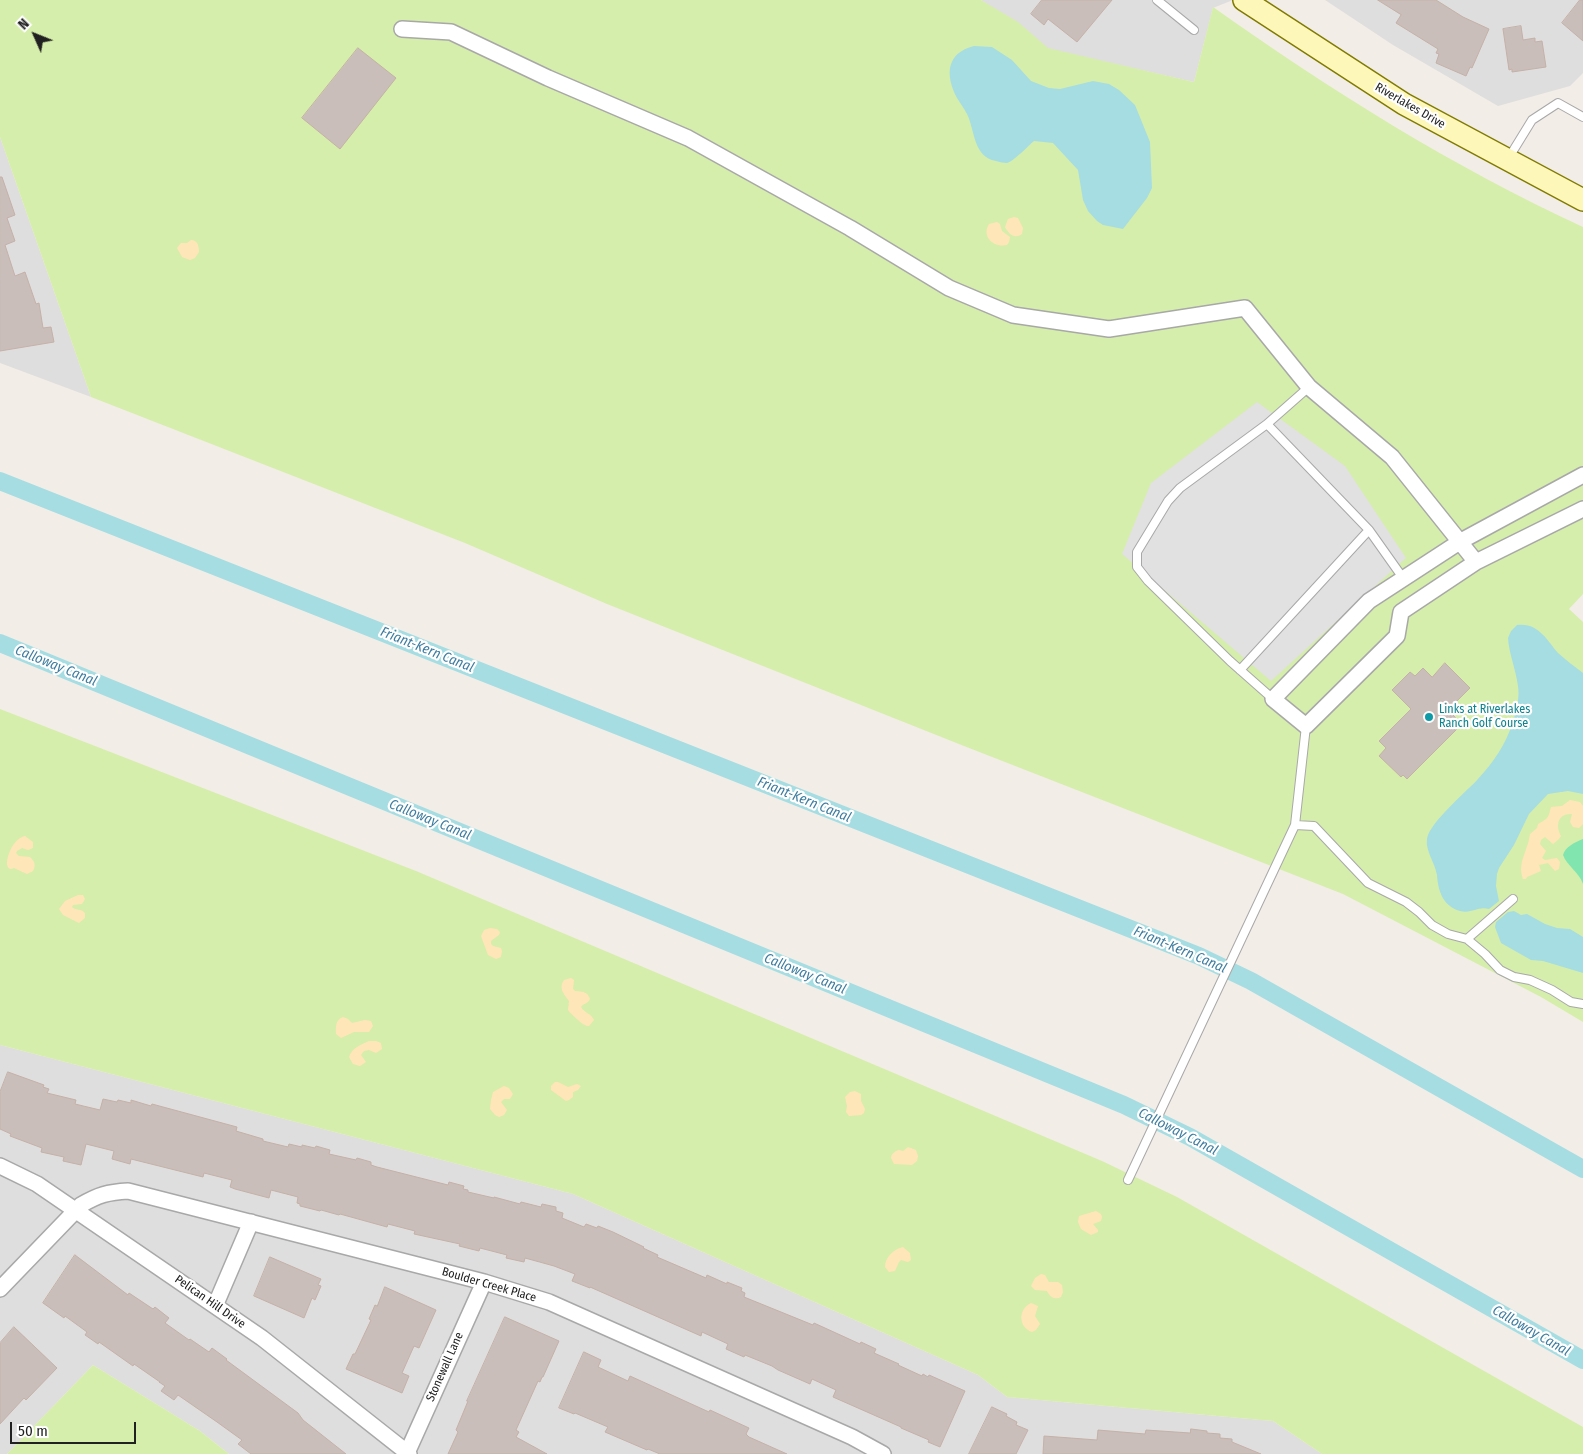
<!DOCTYPE html>
<html>
<head>
<meta charset="utf-8">
<style>
	body { margin:0 }
	#map { position:relative; width:1583px; height:1454px; overflow:hidden; background:#f2ede7; font-family:"Fira Sans Condensed",sans-serif }
	canvas { display:block }
	.north { position:absolute; left:10px; top:10px; width:50px; height:50px; -webkit-text-stroke:4px #fff; paint-order:stroke; rotate:314deg; font-size:14px; font-weight:700; line-height:20px; text-align:center; color:#212121 }
	.north::after { content:''; display:block; margin:auto; width:18px; height:22px; background:#212121; clip-path:polygon(50% 0,100% 100%,50% 72%,0 100%) }
	.scale { position:absolute; left:10px; top:1422px; width:126px; height:22px; box-sizing:border-box; border:2px solid #212121; border-top:0; padding-left:6px; font-size:15px; line-height:18px; white-space:nowrap; color:#212121; -webkit-text-stroke:4px #fff; paint-order:stroke }
</style>
</head>
<body>
<div id="map">
<canvas width="1583" height="1454"></canvas>
<div class="north">N</div>
<div class="scale">50 m</div>
</div>
<script>
const ctx = document.querySelector('canvas').getContext('2d');
ctx.lineJoin = 'round';
function fillPath(path, color) { ctx.fillStyle = color; ctx.fill(path, 'evenodd'); }
function strokePath(path, color, width, dash) { ctx.strokeStyle = color; ctx.lineWidth = width; ctx.lineCap = dash ? 'butt' : 'round'; ctx.setLineDash(dash || []); ctx.stroke(path); }
function drawText(font, color, halo, rows, align = 'center') {
  ctx.font = font + ' "Fira Sans Condensed",sans-serif'; ctx.lineWidth = 4.5; ctx.setLineDash([]); ctx.textBaseline = 'middle'; ctx.strokeStyle = halo; ctx.fillStyle = color; for (const [text, x, y, turn = 0] of rows) {
    ctx.save(); ctx.translate(x, y); ctx.rotate((+turn || 0) * Math.PI / 180); ctx.textAlign = isNaN(turn) ? turn : align; if (halo) ctx.strokeText(text, 0, 0); ctx.fillText(text, 0, 0); ctx.restore();
  }
}
const residential = new Path2D(`
	M981 0H1233L1213 8 1194 82 1048 49Z
	M1325 0H1583V73L1570 86 1498 106 1393 45Z
	M0 137 91 397 0 363Z
	M0 1045 573 1194 978 1375 1007 1397 1273 1421 1322 1454H229L200 1431 93 1365 7 1454H0Z`);
const grass = new Path2D(`
	M0 0H981L1018 22 1048 48 1194 82 1213 7C1330 90 1453 167 1583 227V594L1569 609 1583 622V1022L1541 997 1343 894 964 746 607 604 465 543 91 397 0 137Z
	M0 709 416 871 1102 1161 1177 1197 1583 1427V1454H1322L1273 1421 1007 1397 978 1375 573 1194 0 1045Z
	M93 1365 200 1431 229 1454H7Z`);
const sand = new Path2D(`
	M1014 217 1018 218 1023 228 1022 234C1015 239 1009 235 1005 227L1008 219Z
	M997 222 1000 224 1002 231 1010 237 1009 242 1007 245C994 248 981 237 989 224Z
	M191 240C198 240 199 247 199 252L195 258 190 260 182 257 177 248 181 243H187Z
	M1570 800 1580 802 1583 806V824L1579 828 1573 827 1570 822 1572 814C1558 813 1555 825 1561 836L1559 839 1553 844 1545 837 1541 840 1540 844 1546 851 1542 858 1545 860 1557 858 1560 862 1559 869 1555 871 1548 863 1539 865 1541 871 1527 877 1526 879H1523C1518 866 1524 857 1527 846 1529 842 1529 838 1530 834L1537 828 1538 824C1549 818 1548 818 1551 807L1562 806Z
	M25 836 33 842V848L28 850 22 848 17 851 16 853 19 856 30 857C35 862 36 865 33 871L27 874 14 868C0 875 9 839 25 836Z
	M78 895H83L85 899 82 904 73 905 72 907C76 911 81 908 85 913V918L79 923 63 915 59 909 65 901Z
	M490 928 497 929 500 932 499 935 491 941V944L493 946 501 948 502 951 501 957 496 959 488 955 481 936 484 930Z
	M571 978 574 980 573 989 575 991C583 992 587 991 590 999 587 1005 583 1003 581 1007 585 1014 590 1012 594 1020L589 1026C588 1026 586 1026 585 1025 583 1025 569 1012 568 1010 568 1009 569 1003 569 1001 564 994 558 988 564 980Z
	M343 1017 348 1019 352 1023 365 1020 371 1021 373 1026 369 1032H354L341 1038 336 1034C336 1027 335 1020 343 1017Z
	M369 1041H376L381 1043 382 1049 376 1053 369 1050 364 1051 361 1055 366 1062 360 1066 353 1064 349 1057C352 1048 360 1045 369 1041Z
	M555 1082H558L568 1087 577 1084 581 1086 578 1090 573 1092V1097L569 1100 566 1101 551 1090V1086Z
	M504 1086 509 1088 513 1094 510 1099H504L501 1102 507 1110 504 1115 499 1117 495 1115 490 1109 491 1100 493 1092Z
	M855 1091 861 1094V1101L865 1109 864 1113 861 1115 849 1116 846 1112 847 1106 845 1097 850 1092Z
	M908 1147 916 1150 918 1156 917 1161 912 1165 894 1164 891 1158C891 1154 895 1151 899 1150L903 1151Z
	M1096 1211 1101 1214 1102 1217 1101 1221 1093 1224 1098 1230V1232L1091 1235 1081 1229 1078 1222 1079 1216Z
	M903 1247 910 1253 911 1260 908 1262 901 1260 899 1262 895 1271 889 1272 885 1267C885 1257 894 1249 903 1247Z
	M1041 1274 1045 1275 1049 1282H1058L1062 1285 1063 1292 1061 1297C1054 1300 1050 1297 1047 1291L1035 1290 1031 1286 1035 1278Z
	M1031 1303 1038 1306 1035 1316 1040 1324 1036 1330 1032 1332C1018 1327 1018 1309 1031 1303Z`);
const pitch = new Path2D(`
	M1583 839V884C1579 872 1567 866 1563 855 1565 847 1575 842 1583 839Z`);
const parking = new Path2D(`
	M1257 402 1345 466 1406 558 1271 681 1122 554 1151 483Z`);
const water = new Path2D(`
	M974 46 992 47 1012 60 1031 81 1049 88 1060 89 1093 81 1109 84 1119 90 1135 105 1150 142 1152 188 1147 198 1123 229 1103 225 1097 221 1088 211 1083 200 1078 170 1053 143 1034 141C1028 146 1014 161 1007 163 1004 163 999 162 996 161 973 157 975 130 967 114 964 108 960 103 957 98 945 75 946 53 974 46Z
	M1517 625C1538 622 1547 640 1558 653 1566 660 1575 667 1583 673V794L1568 791 1548 794 1529 814 1514 845 1499 868 1497 874 1496 886 1499 901 1489 909C1478 906 1472 914 1460 911 1443 906 1438 891 1437 875 1435 863 1425 850 1427 839 1429 823 1466 792 1478 779 1493 763 1506 744 1512 724 1516 713 1520 697 1518 686 1516 670 1509 654 1508 638L1511 631Z
	M1514 911 1521 915 1527 914 1545 924 1557 928 1570 929 1583 937V973L1543 961 1531 960 1501 943 1495 927 1496 922 1508 912Z`);
const canal = new Path2D(`
	M0 481 1199 956 1251 981 1583 1169
	M0 643 1124 1105 1190 1137 1583 1360`);
const building = new Path2D(`
	M1042 0H1112L1077 42 1048 19 1044 25 1031 14Z
	M1378 0H1436L1463 17 1489 29 1472 68 1470 67 1466 76 1436 63 1439 54 1436 53 1438 49 1396 23 1401 15Z
	M1580 0H1583V41L1562 23Z
	M1521 26 1523 40 1535 38V42L1542 41 1546 67 1512 72V69L1509 70 1503 29Z
	M358 48 396 78 340 149 302 118Z
	M0 177H2L15 215 7 218 15 241 5 245 15 276 25 272 36 304 39 303 43 328 51 327 54 342 0 351Z
	M1445 663 1470 688 1448 710 1462 724 1407 779 1403 775 1401 777 1379 756 1386 748 1379 741 1411 709 1392 690 1410 672 1415 676 1423 668 1432 677Z
	M8 1072 44 1085 43 1087 49 1089 47 1093 76 1100 75 1104 100 1110 103 1099 117 1102 118 1100 131 1103V1100L151 1106 152 1104 237 1127 236 1131 263 1139V1141L288 1147 289 1144 302 1147V1145L315 1148 316 1146 330 1150 329 1154 356 1160 357 1158 371 1162V1165L377 1167 448 1185 449 1182 464 1186 463 1189 468 1190V1192L494 1198V1197L520 1204 521 1202 541 1207 542 1204 556 1207V1211L563 1213 562 1218 584 1227 586 1224 597 1228 598 1226 613 1232 644 1247 643 1248 658 1255 657 1257 706 1278 707 1275 727 1284V1282L742 1288 741 1291 745 1293 744 1297 813 1325 814 1323 860 1344 861 1342 876 1349 874 1353 899 1364 898 1365 922 1376 923 1374 928 1377 929 1375 965 1391 940 1447 928 1442 929 1440 901 1428V1427L833 1397 836 1390 812 1379 810 1384 778 1370 772 1366 745 1355 744 1357 726 1349 728 1344 702 1332 701 1336 590 1287V1288L572 1281 575 1274 554 1266 525 1258 524 1262 506 1258 507 1255 480 1248 479 1251 459 1246 460 1244 414 1234 415 1231 388 1224 387 1227 340 1214 339 1215 321 1210 320 1211 300 1206V1204L297 1203 298 1197 271 1190 269 1198 235 1189 230 1187 232 1180 204 1173 203 1177 131 1159 130 1164 112 1159 114 1151 86 1144 81 1165 63 1161 64 1157 41 1152 42 1148 10 1136 11 1134 0 1129V1092Z
	M75 1255 128 1295 129 1293 153 1309 155 1307 169 1318 165 1323 189 1340 190 1339 209 1352 212 1348 227 1359 226 1360 298 1413 303 1420 346 1454H251L238 1444 242 1440 217 1422 178 1395 174 1400 161 1391 165 1386 159 1382H160L134 1364 133 1366 99 1342 98 1344 85 1335 87 1332 65 1316 64 1318 43 1303Z
	M270 1257 321 1279 318 1285 321 1286 315 1300 312 1298 304 1318 254 1296Z
	M385 1287 436 1310 419 1348 414 1346 402 1373 409 1376 402 1393 346 1369 353 1354H355L371 1320 369 1319 375 1305 377 1306Z
	M505 1317 559 1341 543 1377H542L540 1382 538 1381 516 1430 519 1432 516 1437 547 1454H448L458 1432 456 1430 468 1401H467Z
	M14 1327 57 1368 26 1400 24 1398 0 1424V1343Z
	M584 1352 601 1360 598 1367 628 1381 630 1376 709 1412 710 1410 749 1428 746 1434 749 1437 787 1454H660L648 1449 647 1450 605 1432 608 1427 575 1413 574 1414 559 1408Z
	M992 1407 1007 1414 1006 1416 1017 1422 1016 1425 1028 1430 1016 1454H969Z
	M1191 1429 1207 1431V1433L1220 1434V1438L1232 1439V1442L1261 1454H1043L1044 1436 1097 1440 1098 1430 1145 1434 1146 1430 1190 1433Z`);
const service = new Path2D(`
	M1157 0 1194 30
	M1508 159 1532 120 1558 103 1583 117
	M1267 424 1369 530 1403 578
	M1240 670 1369 530
	M1273 699 1230 661 1148 581 1137 567V552L1168 501 1180 488 1267 424 1309 387
	M1295 825 1314 826 1368 883 1406 902 1419 912 1432 925 1448 934 1467 939
	M1513 899 1467 939 1485 954 1500 970 1514 977 1530 980 1552 990 1571 1002 1583 1004
	M1128 1180 1295 825 1306 726`);
const minor = new Path2D(`
	M402 29 451 32 548 78 688 138 850 228 949 288 1013 315 1109 329 1245 308 1309 387 1392 457 1476 562
	M1583 475 1461 541 1369 601 1273 699 1306 726 1397 636 1401 612 1476 562 1583 509
	M0 1166 37 1184 262 1338 409 1454
	M0 1289 81 1205C98 1195 108 1192 128 1191L484 1282 549 1302 852 1437 883 1454
	M215 1306 251 1222
	M407 1453 484 1282`);
const secondary = new Path2D(`
	M1244 0 1404 104 1583 200`);
const markers = [
	[1429,717,5,"#0f9aa8"]
];
const streetNames = [
	["Riverlakes Drive",1410,106,30],
	["Boulder Creek Place",489,1285,16],
	["Pelican Hill Drive",210,1302,35],
	["Stonewall Lane",445,1367,-66]
];
const cultureNames = [
	["Links at Riverlakes",1439,710],
	["Ranch Golf Course",1439,724]
];
const waterNames = [
	["Friant-Kern Canal",427,650,22],
	["Calloway Canal",56,666,22],
	["Friant-Kern Canal",804,800,22],
	["Calloway Canal",430,820,22],
	["Friant-Kern Canal",1180,950,23],
	["Calloway Canal",805,974,22],
	["Calloway Canal",1178,1132,27],
	["Calloway Canal",1531,1331,30]
];
fillPath(residential, '#dfdede');
fillPath(grass, '#d6eeab');
fillPath(sand, '#ffe6b8');
fillPath(pitch, '#81e5b0');
fillPath(parking, '#e1e1e1');
fillPath(water, '#a5dde2');
strokePath(canal, '#a5dde2', 18);
fillPath(building, '#cabeba');
strokePath(building, '#c5b1a8', 1);
strokePath(service, '#a8a8a8', 10);
strokePath(minor, '#a8a8a8', 18);
strokePath(secondary, '#807b00', 24);
strokePath(service, '#fff', 8);
strokePath(minor, '#fff', 15);
strokePath(secondary, '#fef7ba', 21);
for (const [x, y, r, color] of markers) { const dot = new Path2D(); dot.arc(x, y, r, 0, 2 * Math.PI); ctx.fillStyle = color; ctx.fill(dot); strokePath(dot, '#fff', 2); }
drawText('12px', '#212121', '#fff', streetNames);
drawText('12px', '#0d838f', '#fff', cultureNames, 'left');
drawText('italic 14px', '#3e7da0', '#fff', waterNames);
</script>
</body>
</html>
